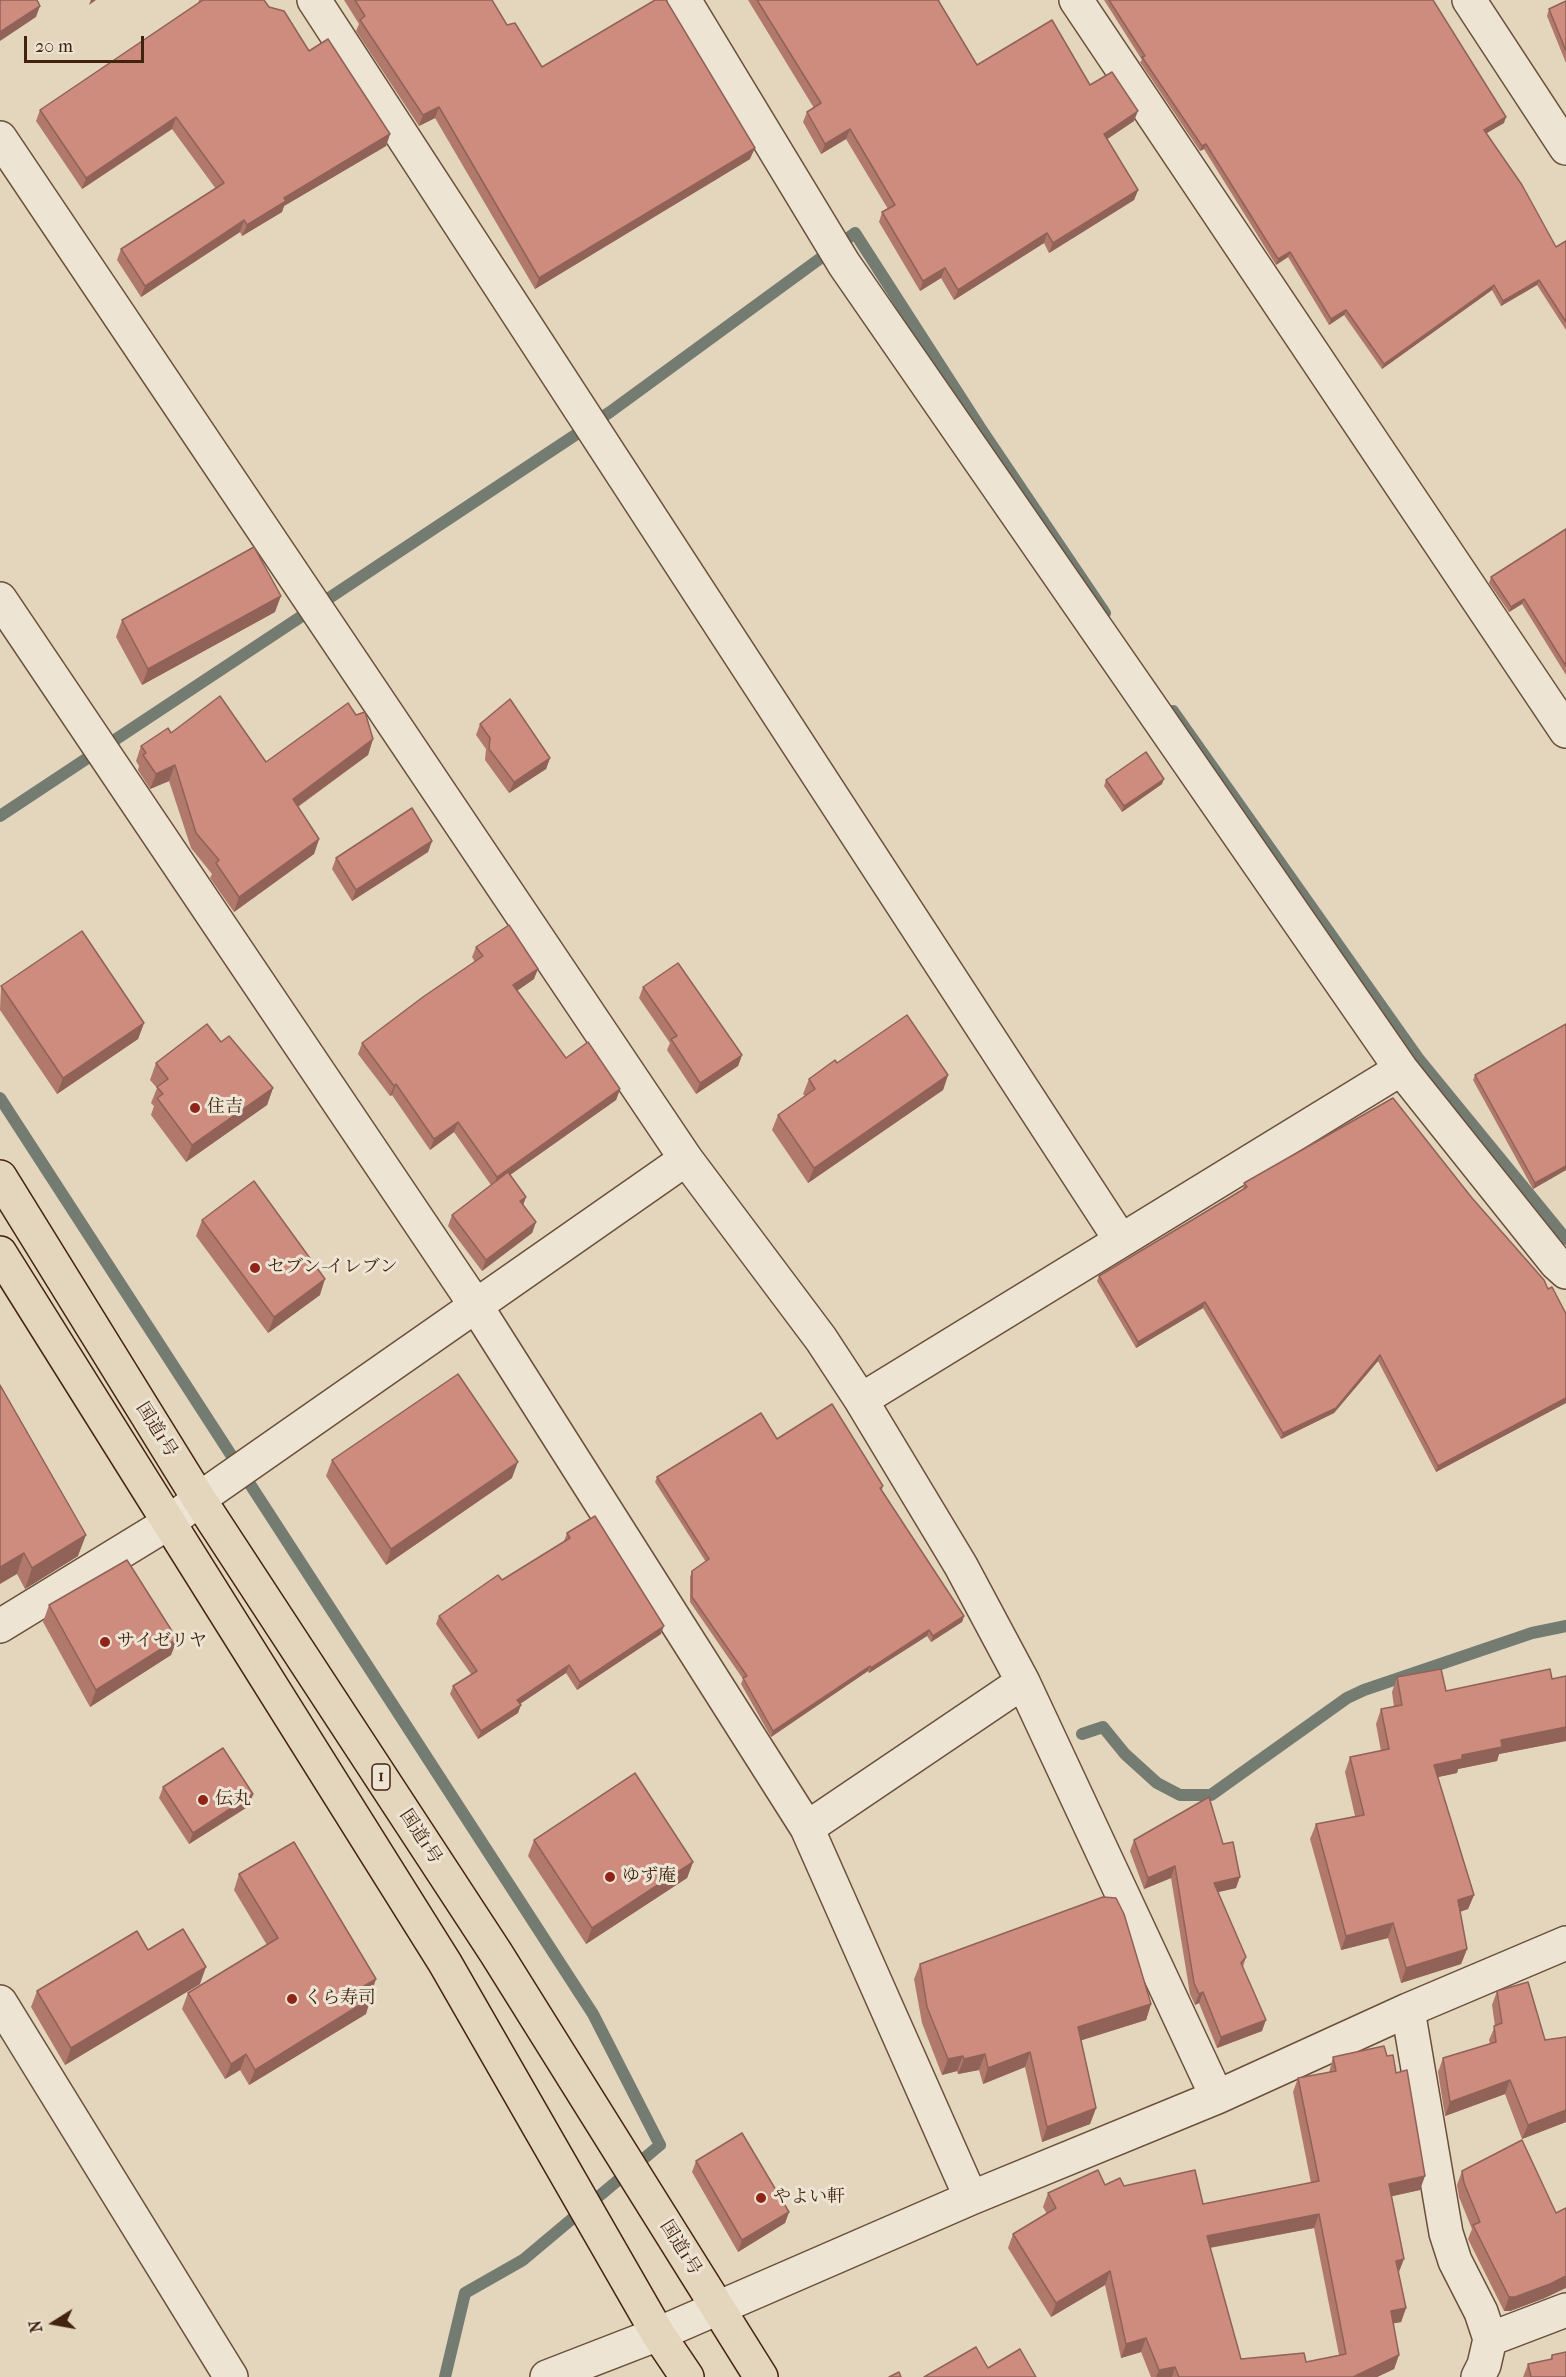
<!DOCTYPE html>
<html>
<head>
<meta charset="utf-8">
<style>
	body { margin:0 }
	#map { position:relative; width:1566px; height:2377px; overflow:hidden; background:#e4d5bd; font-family:"IM FELL French Canon",serif }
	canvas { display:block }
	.north { position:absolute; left:24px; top:2293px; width:60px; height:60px; -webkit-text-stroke:4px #ede4d4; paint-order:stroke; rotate:259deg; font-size:16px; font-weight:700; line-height:24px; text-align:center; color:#42230e }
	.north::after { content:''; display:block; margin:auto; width:21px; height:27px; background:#42230e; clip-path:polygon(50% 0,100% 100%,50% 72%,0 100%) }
	.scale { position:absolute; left:24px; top:36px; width:120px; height:27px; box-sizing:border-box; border:3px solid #42230e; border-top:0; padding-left:8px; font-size:18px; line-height:21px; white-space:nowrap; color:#42230e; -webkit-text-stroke:4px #ede4d4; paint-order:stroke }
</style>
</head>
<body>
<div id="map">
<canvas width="1566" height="2377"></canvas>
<div class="north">N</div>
<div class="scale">20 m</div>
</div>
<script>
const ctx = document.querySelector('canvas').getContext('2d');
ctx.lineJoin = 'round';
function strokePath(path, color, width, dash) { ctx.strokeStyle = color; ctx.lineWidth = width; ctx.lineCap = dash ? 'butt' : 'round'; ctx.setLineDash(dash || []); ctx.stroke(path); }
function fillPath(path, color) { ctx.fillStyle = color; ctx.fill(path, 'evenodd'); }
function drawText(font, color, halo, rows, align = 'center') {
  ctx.font = font + ' "IM FELL French Canon","Noto Serif JP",serif'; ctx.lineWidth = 6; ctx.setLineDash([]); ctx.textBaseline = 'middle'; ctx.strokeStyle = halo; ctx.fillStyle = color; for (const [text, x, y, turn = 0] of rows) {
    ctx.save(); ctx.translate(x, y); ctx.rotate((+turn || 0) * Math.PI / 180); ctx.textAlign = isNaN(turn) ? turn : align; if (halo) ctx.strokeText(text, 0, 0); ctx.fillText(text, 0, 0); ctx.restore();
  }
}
const stream = new Path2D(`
	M1173 711 1418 1058 1566 1239
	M0 816 610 412 855 233 981 429 1105 613
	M0 1098 593 2014 660 2145 523 2260 465 2293 445 2377
	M1082 1734 1103 1727 1125 1754 1157 1783 1180 1795H1211L1347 1698 1364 1690 1532 1633 1566 1626`);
const street = new Path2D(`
	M314 0 1120 1239
	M684 0 844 264 1401 1069 1556 1263 1566 1272
	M1076 0 1566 731
	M1469 0 1566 148
	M0 138 686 1159 821 1339 861 1400 961 1566 1023 1682 1217 2097
	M0 599 476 1306 807 1828 971 2198
	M861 1400 1401 1069
	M0 1626 170 1522 199 1499 686 1159
	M807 1828 1023 1682
	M0 2002 231 2377
	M1408 2010 1446 2233 1455 2261 1481 2312 1490 2339 1484 2365 1478 2377
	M1490 2339 1566 2310
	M547 2377 658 2334 971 2198 1217 2097 1408 2010 1566 1943`);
const highway = new Path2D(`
	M0 1177 199 1499 496 1953 761 2377
	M0 1253 445 1963 658 2334 687 2377`);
const wall = new Path2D(`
	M199 0H264L269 7 309 51 390 134 386 146 284 206 282 212 242 236 240 232 141 297 117 260 121 249 216 189 172 129 82 189 36 121 40 110 198 4Z
	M344 0H492L507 25 542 67 750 159 535 289 435 118 419 126 356 31 359 24Z
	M748 0H940L939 1 977 65 1090 85 1134 121 1107 139 1138 190 1134 200 1049 253 1044 243 954 300 941 278 920 291 879 222 882 212 888 209 846 139 821 154 803 122 807 112 814 108Z
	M1104 0H1433L1504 123 1486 133 1556 247 1566 241V330L1537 285 1501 306 1492 290 1382 369 1344 315 1329 325 1288 257 1276 265 1204 149 1200 151 1140 62 1142 60Z
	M1566 1V63L1547 16 1549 9Z
	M1566 529V675L1522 604 1509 612 1489 583 1491 577Z
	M275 612 142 685 116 637 122 620Z
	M480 724 550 758 546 769 509 793 485 760 486 749 476 735Z
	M171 733 266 762 373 739 368 755 298 807 319 839 314 854 234 912 210 878 212 874 191 848 169 781 150 789 138 770 139 766 136 761 141 746Z
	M1106 780 1162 784 1122 812 1104 786Z
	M432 841 428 852 352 901 332 869 336 858Z
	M476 947 534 979 517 991 566 1058 620 1089 616 1100 510 1175 526 1197 523 1205 536 1222 532 1233 482 1271 448 1226 452 1215 491 1185 454 1132 430 1150 392 1095 390 1096 358 1054 362 1043 475 962 472 957Z
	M1 986 144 1023 138 1039 57 1094 0 1010Z
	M643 987 742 1055 738 1066 696 1094 667 1050 670 1043 639 998Z
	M1566 1024V1170L1533 1189 1473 1080 1475 1075Z
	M221 1042 273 1088 267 1105 186 1162 151 1115 154 1106 151 1103 157 1088 150 1080 156 1063Z
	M837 1063 948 1075 943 1090 808 1183 772 1130 778 1115 805 1096 803 1094 809 1079Z
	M1244 1183 1472 1198 1548 1289 1566 1314V1403L1436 1472 1378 1361 1334 1413 1281 1439 1203 1308 1136 1348 1097 1281 1099 1276 1243 1189Z
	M202 1220 320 1295 268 1333 196 1236Z
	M0 1385 78 1556 25 1589 17 1574Z
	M777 1439 883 1486 882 1490 964 1616 962 1622 931 1642 927 1636 869 1673 868 1671 771 1737 741 1684 743 1679 690 1602V1577L692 1571 706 1562 655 1482 657 1477Z
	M332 1460 512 1478 386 1565 326 1476Z
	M567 1533 661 1634 577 1690 566 1673 520 1704 518 1713 478 1739 450 1694 453 1686 471 1674 436 1624 439 1616 502 1580 564 1541Z
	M49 1605 177 1639 171 1655 90 1707 43 1622Z
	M1566 1676V1741L1499 1754 1497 1761 1458 1769 1457 1773 1438 1777 1474 1895 1468 1909 1460 1912 1467 1949 1461 1964 1401 1983 1388 1938 1341 1950 1310 1839 1316 1824 1355 1816 1345 1772 1350 1757 1381 1751 1376 1724 1381 1709 1394 1707 1392 1692 1397 1677 1446 1691 1552 1679Z
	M163 1787 253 1794 249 1806 189 1844 159 1798Z
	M534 1840 693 1862 687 1878 586 1944 528 1856Z
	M1134 1840 1236 1888 1218 1892 1246 1957 1243 1967 1262 2031 1217 2048 1199 2003 1195 2005 1190 1994 1171 1878 1144 1889 1130 1851Z
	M239 1874 371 1994 369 1995 366 2014 249 2085 240 2070 225 2079 182 2009 188 1993 267 1945 234 1890Z
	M148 1950 200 1984 65 2065 31 2007 37 1991Z
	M920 1964 1151 2004 1146 2020 1081 2040 1096 2108 1090 2124 1042 2142 1025 2067 983 2084 979 2070 958 2074 957 2071 942 2075 922 2023 914 1979Z
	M1497 1991 1545 2040 1566 2037V2122L1522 2139 1505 2094 1445 2116 1438 2072 1443 2058 1490 2044 1489 2040 1495 2026 1492 2005Z
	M1333 2057 1420 2190 1392 2196 1398 2272 1406 2308 1401 2322 1393 2323 1399 2355 1394 2369 1377 2377H1151L1141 2352 1121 2358 1105 2285 1051 2317 1008 2248 1013 2234 1047 2214 1043 2207 1048 2193 1105 2185 1124 2186 1203 2204 1311 2183 1293 2092 1298 2078 1329 2073ZM1314 2228 1339 2355 1306 2362 1241 2359 1210 2248Z
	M696 2161 789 2212 785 2223 738 2252 692 2172Z
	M1462 2171 1556 2213 1545 2298 1510 2311H1504L1468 2239 1472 2229 1459 2197 1457 2185Z
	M1552 2355 1566 2377H1523L1528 2364 1550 2360Z`);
const shadedWall = new Path2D(`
	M91 0H96L89 5Z
	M40 6 36 17 0 41V32Z
	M439 107 435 118 419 126 423 115Z
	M1138 111 1134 121 1100 144 1104 134Z
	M176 117 172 129 82 189 86 178Z
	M1506 117 1504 123 1482 136 1484 130Z
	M850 129 846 139 821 154 825 144Z
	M390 134 386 146 284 206 282 212 242 236 247 225 284 198Z
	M1206 144 1204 149 1200 151 1202 146Z
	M755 148 750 159 535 289 539 278Z
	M1138 190 1134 200 1049 253 1053 243Z
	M244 220 240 232 141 297 145 286Z
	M1047 233 1044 243 954 300 958 290Z
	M1290 252 1288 257 1276 265 1278 259Z
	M945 268 941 278 920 291 923 281Z
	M1539 280 1537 285 1501 306 1503 301Z
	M1494 285 1492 290 1382 369 1384 364Z
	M1346 310 1344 315 1329 325 1331 319Z
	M281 596 275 612 142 685 148 669Z
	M1524 599 1522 604 1509 612 1511 607Z
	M373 739 368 755 287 814 293 799Z
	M550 758 546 769 509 793 514 782Z
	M175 765 169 781 150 789 156 774Z
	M1164 779 1162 784 1122 812 1124 806Z
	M319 839 314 854 234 912 239 897Z
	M432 841 428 852 352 901 356 890Z
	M538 969 534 979 509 996 513 985Z
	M144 1023 138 1039 57 1094 63 1078Z
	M742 1055 738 1066 696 1094 700 1083Z
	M948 1075 943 1090 808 1183 814 1168Z
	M396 1084 392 1095 390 1096 394 1086Z
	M273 1088 267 1105 186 1162 192 1145Z
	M620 1089 616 1100 493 1187 497 1177Z
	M458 1122 454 1132 430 1150 434 1139Z
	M1566 1166V1170L1533 1189 1535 1183Z
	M526 1197 522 1208 520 1201Z
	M536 1222 532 1233 482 1271 486 1260Z
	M325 1279 320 1295 268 1333 274 1317Z
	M1205 1302 1203 1308 1136 1348 1138 1342Z
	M1380 1355 1378 1361 1334 1413 1281 1439 1283 1433Z
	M1566 1398V1403L1436 1472 1438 1466Z
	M518 1462 512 1478 386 1565 391 1549Z
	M86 1535 78 1556 25 1589 32 1568Z
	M24 1553 17 1574 0 1584V1567Z
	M964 1616 962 1622 931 1642 933 1636Z
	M664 1626 661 1634 577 1690 580 1682Z
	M929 1630 927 1636 869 1673 871 1668Z
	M177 1639 171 1655 90 1707 96 1690Z
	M569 1665 566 1673 514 1708 517 1700Z
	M870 1666 868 1671 771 1737 773 1731Z
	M521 1705 518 1713 478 1739 481 1731Z
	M1566 1727V1741L1499 1754 1497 1761 1458 1769 1457 1773 1429 1779 1434 1765 1501 1740Z
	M253 1794 249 1806 189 1844 193 1833Z
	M693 1862 687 1878 586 1944 592 1928Z
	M1175 1866 1171 1878 1144 1889 1148 1878Z
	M1240 1877 1236 1888 1210 1894 1214 1883Z
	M1474 1895 1468 1909 1453 1914 1458 1900Z
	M1393 1923 1388 1938 1341 1950 1346 1936Z
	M1467 1949 1461 1964 1401 1983 1406 1968Z
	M206 1967 200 1984 65 2065 71 2048Z
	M376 1979 371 1994 359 2001 364 1986Z
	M1203 1992 1199 2003 1195 2005 1199 1994Z
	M371 1998 366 2014 249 2085 255 2070Z
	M1151 2004 1146 2020 1073 2043 1078 2027Z
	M1266 2020 1262 2031 1217 2048 1221 2037Z
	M1030 2052 1025 2067 983 2084 988 2068Z
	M246 2054 240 2070 225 2079 231 2064Z
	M985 2054 979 2070 958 2074 964 2059Z
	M963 2056 957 2071 942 2075 948 2059Z
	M1510 2080 1505 2094 1445 2116 1450 2102Z
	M1096 2108 1090 2124 1042 2142 1047 2127Z
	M1566 2110V2122L1522 2139 1528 2125Z
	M1425 2176 1420 2190 1384 2198 1389 2184Z
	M789 2212 785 2223 738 2252 742 2240Z
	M1319 2214 1314 2228 1202 2249 1207 2236Z
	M1404 2259 1399 2272 1396 2261Z
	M1110 2271 1105 2285 1051 2317 1056 2303Z
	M1566 2276V2288L1545 2298 1510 2311H1504L1509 2297Z
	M1406 2308 1401 2322 1386 2325 1391 2311Z
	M1146 2338 1141 2352 1121 2358 1126 2344Z
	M1399 2355 1394 2369 1377 2377H1353Z
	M1175 2367 1172 2377H1156L1159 2370Z`);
const building = new Path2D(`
	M0 0H37L40 6 0 32Z
	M203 0H264L269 7 284 11 309 51 328 39 390 134 284 198 286 201 247 225 244 220 145 286 121 249 224 183 176 117 86 178 40 110Z
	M355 0H492L507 25 515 23 542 67 655 0H666L755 148 539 278 439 107 423 115 360 20 365 16Z
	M757 0H938L977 65 1052 20 1090 85 1112 72 1138 111 1104 134 1138 190 1053 243 1047 233 958 290 945 268 923 281 882 212 895 205 850 129 825 144 807 112 821 103Z
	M1109 0H1433L1506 117 1484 130 1522 185 1556 247 1566 241V322L1539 280 1503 301 1494 285 1384 364 1346 310 1331 319 1290 252 1278 259 1206 144 1202 146 1142 57 1145 56Z
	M1566 1V51L1549 9Z
	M1566 529V666L1524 599 1511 607 1491 577Z
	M254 547 281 596 148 669 122 620Z
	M220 696 266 762 348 703 356 715 365 712 373 739 293 799 319 839 239 897 216 863 219 860 196 833 175 765 156 774 143 755 146 753 141 746 168 728 171 733Z
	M510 699 550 758 514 782 489 749 490 738 480 724Z
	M1146 752 1164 779 1124 806 1106 780Z
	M412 808 432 841 356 890 336 858Z
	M509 925 538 969 513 985 566 1058 588 1042 620 1089 497 1177 458 1122 434 1139 396 1084 394 1086 362 1043 423 997 483 956 476 947Z
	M82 931 144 1023 63 1078 1 986Z
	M678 963 742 1055 700 1083 671 1039 677 1036 643 987Z
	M907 1015 948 1075 814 1168 778 1115 815 1089 809 1079 835 1060 837 1063Z
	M207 1024 221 1042 229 1036 273 1088 192 1145 157 1098 163 1094 157 1087 168 1079 156 1063Z
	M1566 1024V1166L1535 1183 1475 1075Z
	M1393 1098 1472 1198 1544 1280 1548 1289 1552 1287 1566 1314V1398L1438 1466 1380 1355 1336 1408 1283 1433 1205 1302 1138 1342 1099 1276 1247 1187 1244 1183Z
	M508 1172 526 1197 520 1201 536 1222 486 1260 452 1215Z
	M254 1181 325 1279 274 1317 202 1220Z
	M458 1374 518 1462 391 1549 332 1460Z
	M0 1385 86 1535 32 1568 24 1553 0 1567Z
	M832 1404 883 1486 880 1488 964 1616 933 1636 929 1630 871 1668 870 1666 773 1731 743 1678 747 1676 692 1597V1571L709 1559 657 1477 761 1413 777 1439Z
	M595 1516 664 1626 580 1682 569 1665 517 1700 521 1705 481 1731 453 1686 477 1671 439 1616 498 1575 502 1580 570 1538 567 1533Z
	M127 1560 177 1639 96 1690 49 1605Z
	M1441 1669 1446 1691 1550 1669 1552 1679 1566 1676V1727L1501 1740 1502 1747 1462 1755V1759L1434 1765 1474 1895 1458 1900 1467 1949 1406 1968 1393 1923 1346 1936 1316 1824 1364 1815 1350 1757 1389 1749 1381 1709 1402 1705 1397 1677Z
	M223 1748 253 1794 193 1833 163 1787Z
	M635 1773 693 1862 592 1928 534 1840Z
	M1209 1797 1223 1844 1233 1842 1240 1877 1214 1883 1246 1957 1241 1963 1266 2020 1221 2037 1203 1992 1199 1994 1194 1983 1175 1866 1148 1878 1134 1840Z
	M294 1842 376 1979 364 1986 371 1998 255 2070 246 2054 231 2064 188 1993 278 1938 239 1874Z
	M1103 1897 1116 1898 1124 1914 1151 2004 1078 2027 1096 2108 1047 2127 1030 2052 988 2068 985 2054 964 2059 963 2056 948 2059 927 2007 920 1964Z
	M183 1929 206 1967 71 2048 37 1991 137 1931 148 1950Z
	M1528 1982 1545 2040 1566 2037V2110L1528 2125 1510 2080 1450 2102 1443 2058 1496 2042 1494 2026 1502 2023 1497 1991Z
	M1384 2046 1387 2056 1393 2055 1396 2073 1407 2070 1425 2176 1389 2184 1404 2259 1396 2261 1406 2308 1391 2311 1399 2355 1353 2377H1179L1175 2367 1159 2370 1146 2338 1126 2344 1110 2271 1056 2303 1013 2234 1056 2208 1048 2193 1098 2170 1105 2185 1120 2178 1124 2186 1195 2170 1203 2204 1319 2181 1298 2078 1336 2071 1333 2057ZM1319 2214 1346 2354 1306 2362 1304 2353 1241 2359 1207 2236Z
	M742 2133 789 2212 742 2240 696 2161Z
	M1522 2140 1556 2213 1566 2208V2276L1550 2284 1515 2297H1509L1473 2225 1480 2222 1464 2183 1462 2171Z
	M976 2347 988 2368 1020 2349 1036 2377H924Z
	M1566 2352V2377H1531L1528 2364 1552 2359V2355Z
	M899 2372 901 2377H889Z`);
const markers = [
	[195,1108,6,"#8f2418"],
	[255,1268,6,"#8f2418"],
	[105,1642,6,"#8f2418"],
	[203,1800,6,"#8f2418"],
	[610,1877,6,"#8f2418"],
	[292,1999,6,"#8f2418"],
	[761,2198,6,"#8f2418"]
];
const shields = [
	[381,1777,18]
];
const shieldNames = [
	["1",381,1777]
];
const poiNames = [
	["住吉",207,1108],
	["セブン-イレブン",267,1268],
	["サイゼリヤ",117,1642],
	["伝丸",215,1800],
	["ゆず庵",622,1877],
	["くら寿司",304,1999],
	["やよい軒",773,2198]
];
const streetNames = [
	["国道1号",156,1430,58],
	["国道1号",420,1837,57],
	["国道1号",680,2248,58]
];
strokePath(stream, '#747c72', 12);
strokePath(street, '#6a503a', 36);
strokePath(highway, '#42230e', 36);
strokePath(street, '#ede4d4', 33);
strokePath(highway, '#e4d5bd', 33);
fillPath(wall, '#b1786c');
fillPath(shadedWall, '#906258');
fillPath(building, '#ce8c7e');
strokePath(building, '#906258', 1.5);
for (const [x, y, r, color] of markers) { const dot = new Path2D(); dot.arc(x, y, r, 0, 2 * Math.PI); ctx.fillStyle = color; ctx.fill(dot); strokePath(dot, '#ede4d4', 2); }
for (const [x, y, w] of shields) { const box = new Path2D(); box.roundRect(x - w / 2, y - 13, w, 26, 4.5); ctx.fillStyle = '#ede4d4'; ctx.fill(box); strokePath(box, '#42230e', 1.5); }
drawText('bold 16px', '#42230e', null, shieldNames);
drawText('18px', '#42230e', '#ede4d4', poiNames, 'left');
drawText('18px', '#42230e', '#ede4d4', streetNames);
</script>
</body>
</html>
